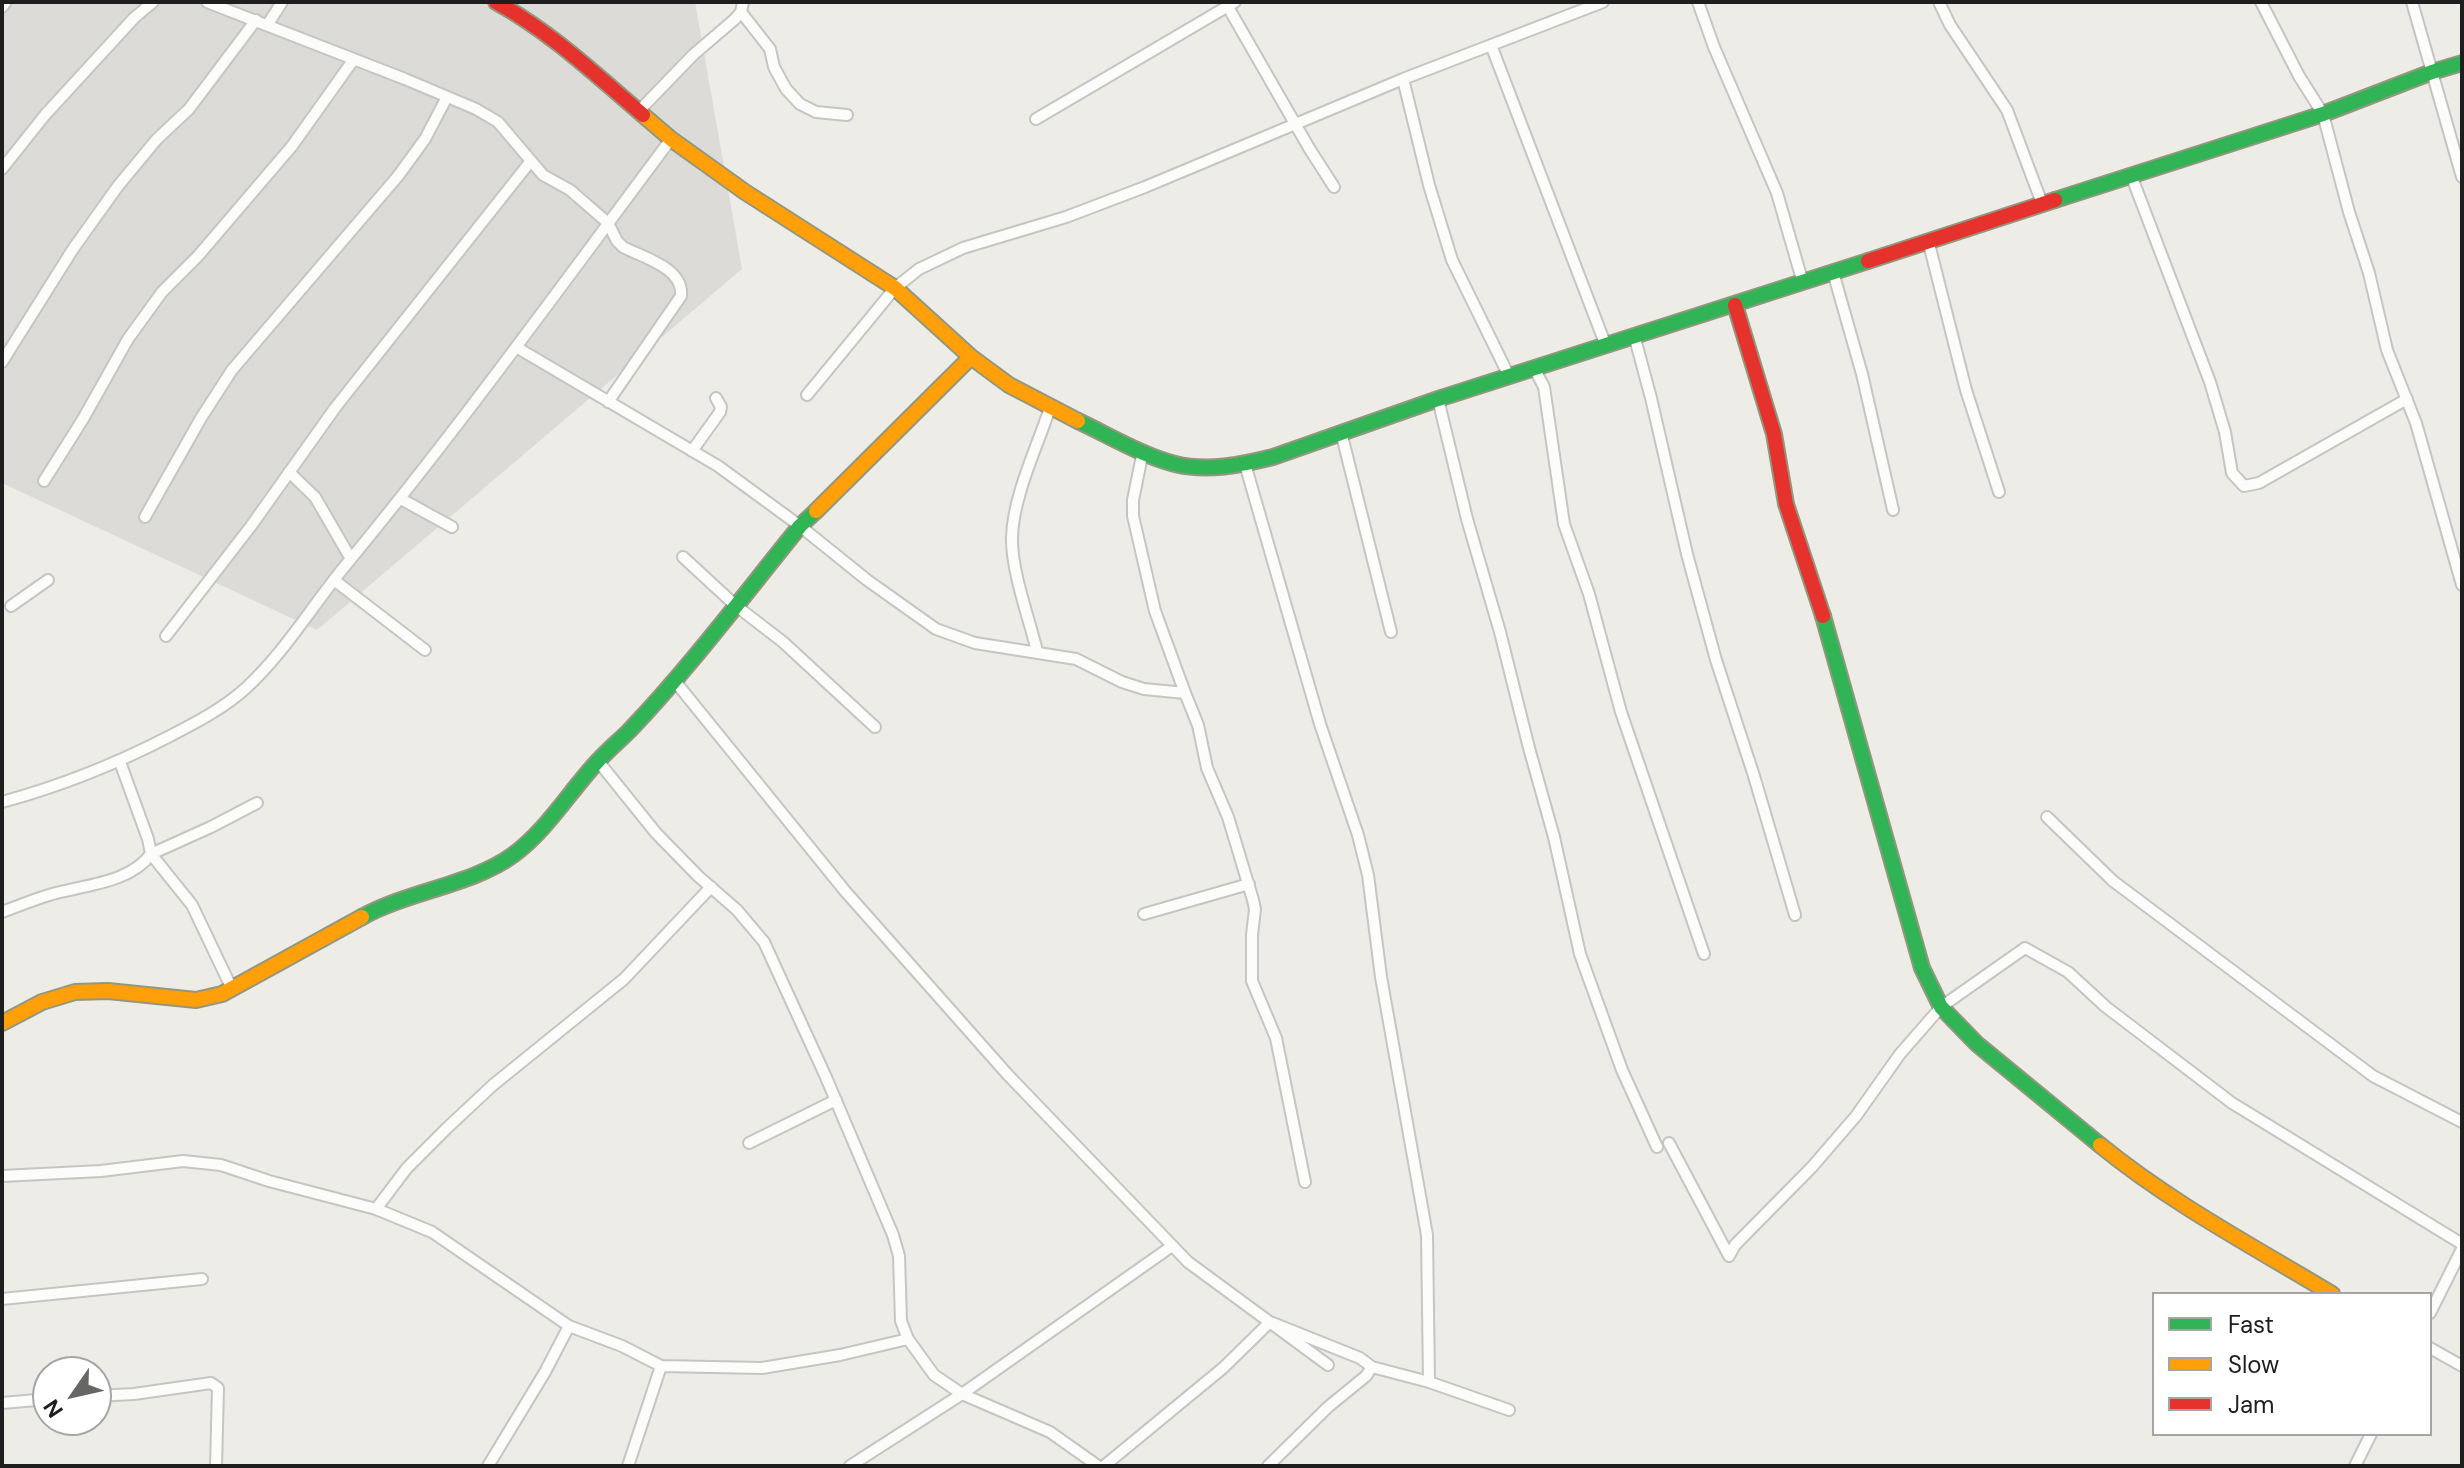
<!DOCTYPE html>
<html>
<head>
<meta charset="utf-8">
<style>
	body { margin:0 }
	#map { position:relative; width:2464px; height:1468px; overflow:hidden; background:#edece6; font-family:"DM Sans",sans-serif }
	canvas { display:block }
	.frame { position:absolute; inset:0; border:4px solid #1e1e1e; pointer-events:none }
	.legend { position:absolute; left:2152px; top:1292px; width:280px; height:144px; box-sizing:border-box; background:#fff; border:2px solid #a5a5a5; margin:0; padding:10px 14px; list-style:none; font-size:24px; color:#1e1e1e }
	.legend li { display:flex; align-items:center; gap:16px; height:40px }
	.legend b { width:40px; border:2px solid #a5a5a5 }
	.north { position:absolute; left:32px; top:1356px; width:80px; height:80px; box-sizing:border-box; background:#fff; border:2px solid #a5a5a5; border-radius:50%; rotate:236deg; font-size:22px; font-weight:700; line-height:32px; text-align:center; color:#1e1e1e }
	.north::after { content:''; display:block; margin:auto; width:28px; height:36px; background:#666664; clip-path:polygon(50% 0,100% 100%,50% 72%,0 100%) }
</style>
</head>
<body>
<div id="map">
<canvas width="2464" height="1468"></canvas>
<div class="frame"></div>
<ul class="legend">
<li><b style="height:10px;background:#30b455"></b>Fast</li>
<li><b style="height:10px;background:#ff9f0a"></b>Slow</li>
<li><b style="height:10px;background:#e5322d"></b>Jam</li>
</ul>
<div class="north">N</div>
</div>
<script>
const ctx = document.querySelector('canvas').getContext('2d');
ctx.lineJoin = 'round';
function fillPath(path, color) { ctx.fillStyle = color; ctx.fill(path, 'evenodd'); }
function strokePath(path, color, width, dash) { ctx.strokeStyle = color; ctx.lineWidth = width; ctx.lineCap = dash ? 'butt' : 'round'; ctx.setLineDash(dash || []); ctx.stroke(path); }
const residential = new Path2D(`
	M2 2H695L742 269 317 630 2 483Z`);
const street = new Path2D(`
	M207 2 405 79 476 109 498 122 543 175 570 190 608 223 617 241 623 247C644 258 684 268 681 296L608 402
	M1698 2 1714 47 1777 193 1803 283
	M1939 2 1950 25 2007 110 2043 206
	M2261 2 2299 76 2323 114 2349 212 2369 273 2387 350 2416 423 2462 585
	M2412 2 2462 177
	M2 7 6 2
	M1228 7 1309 148 1334 187
	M741 12 770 49 774 67 786 89 800 104 816 112 847 115
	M268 24 282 2
	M1491 45 1606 346
	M1403 79 1429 185 1452 260 1509 376
	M638 112 693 55 735 19 741 12 743 2
	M1036 119 1235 2
	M2 169 45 115 134 18 153 2
	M2131 175 2210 382 2225 432 2232 473 2244 486 2259 483 2407 399
	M1928 240 1966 390 1999 492
	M1833 272 1862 374 1893 510
	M1634 335 1651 398 1687 554 1716 660 1754 776 1795 915
	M516 347 718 466 800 526 867 580 936 629 975 643 1076 659 1122 682 1144 689 1185 693 1155 611 1133 516V500L1143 451
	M2 362 73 249 118 186 157 139 189 109 256 20
	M1534 368 1544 387 1564 524 1589 594 1621 712 1704 954
	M807 395 895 288 919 269 963 248 1066 217 1145 187 1403 79 1603 2
	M1438 399 1467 519 1500 632 1529 748 1554 837 1580 954 1622 1070 1657 1147
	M1341 432 1391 632
	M692 451 720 412 721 407 716 398
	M1245 464 1320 724 1358 835 1368 875 1381 977 1427 1235 1429 1382
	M289 472 315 497 351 559
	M44 481 83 419 128 339 162 292 198 256 292 146 354 59
	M401 499 452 527
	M145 517 201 418 232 370 398 176 425 139 447 97
	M683 557 735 605 783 642 875 727
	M334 580 425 650
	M11 606 48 580
	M166 636 251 526 335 408 530 162
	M1037 651C1029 618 1011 570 1012 537 1013 497 1037 447 1050 408
	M674 680 845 891 1008 1075 1188 1262 1328 1365
	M1185 693 1198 725 1207 768 1228 817 1253 900 1255 909 1252 935V981L1276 1038 1305 1182
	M598 761 656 833 698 876 737 910 764 942 825 1075 893 1235 899 1256 901 1321 908 1339 934 1375 962 1394 1050 1432 1098 1466
	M2 802C61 786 116 764 170 736 197 722 224 708 246 688 285 652 312 606 345 566 459 428 564 282 671 139
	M2047 817 2113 881 2373 1076 2462 1122
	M2 912C18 906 33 900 49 895 82 885 129 884 151 854L148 839 120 762
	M1144 914 1249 884
	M232 989 192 905 151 854 211 827 257 803
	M749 1143 836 1100
	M1669 1143 1729 1256 1735 1245 1812 1167 1856 1116 1900 1054 1941 1007 2025 948 2068 972 2106 1007 2232 1103 2462 1244
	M2 1176 101 1171 183 1161 221 1165 269 1181 376 1209 432 1232 569 1326 622 1346 661 1366 762 1368 840 1355 908 1339
	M376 1209 407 1168 447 1128 493 1085 624 979 711 887
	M2 1299 202 1279
	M2430 1313 2462 1249
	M2430 1348 2462 1366
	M96 1396 134 1394 211 1383 218 1388 216 1466
	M2 1403 48 1399
	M488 1466 545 1372 569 1326
	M628 1466 661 1366
	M850 1466 962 1394 1172 1246
	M1104 1466 1223 1368 1270 1322 1360 1358 1372 1367 1429 1382 1509 1410
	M1268 1466 1328 1407 1366 1376 1372 1367
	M2355 1466 2371 1434`);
const fast = new Path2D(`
	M2055 200 2323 114 2432 72 2462 63
	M1078 421C1108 435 1143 456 1175 464 1208 472 1241 465 1273 457L1438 399 1868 261
	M1823 616 1922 968 1941 1007 1977 1044 2100 1145
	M362 917C409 891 472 885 513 855 547 830 570 791 598 761 608 750 619 741 629 731 690 667 744 595 800 526L816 511`);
const slow = new Path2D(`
	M643 115 671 139 745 192 895 288 971 357 1009 385 1078 421
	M816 511 971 357
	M2 1023 42 1002 75 992 108 991 196 1000 222 994 362 917
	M2100 1145C2171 1203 2254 1247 2332 1294`);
const jam = new Path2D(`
	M496 2C551 32 596 75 643 115
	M1868 261 2055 200
	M1735 305 1774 434 1786 504 1823 616`);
fillPath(residential, '#dcdbd8');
strokePath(street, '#c5c5c2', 14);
strokePath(fast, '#92977e', 18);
strokePath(slow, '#92977e', 18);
strokePath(jam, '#92977e', 18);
strokePath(street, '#fcfcfb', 10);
strokePath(fast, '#30b455', 14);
strokePath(slow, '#ff9f0a', 14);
strokePath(jam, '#e5322d', 14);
</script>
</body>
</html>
